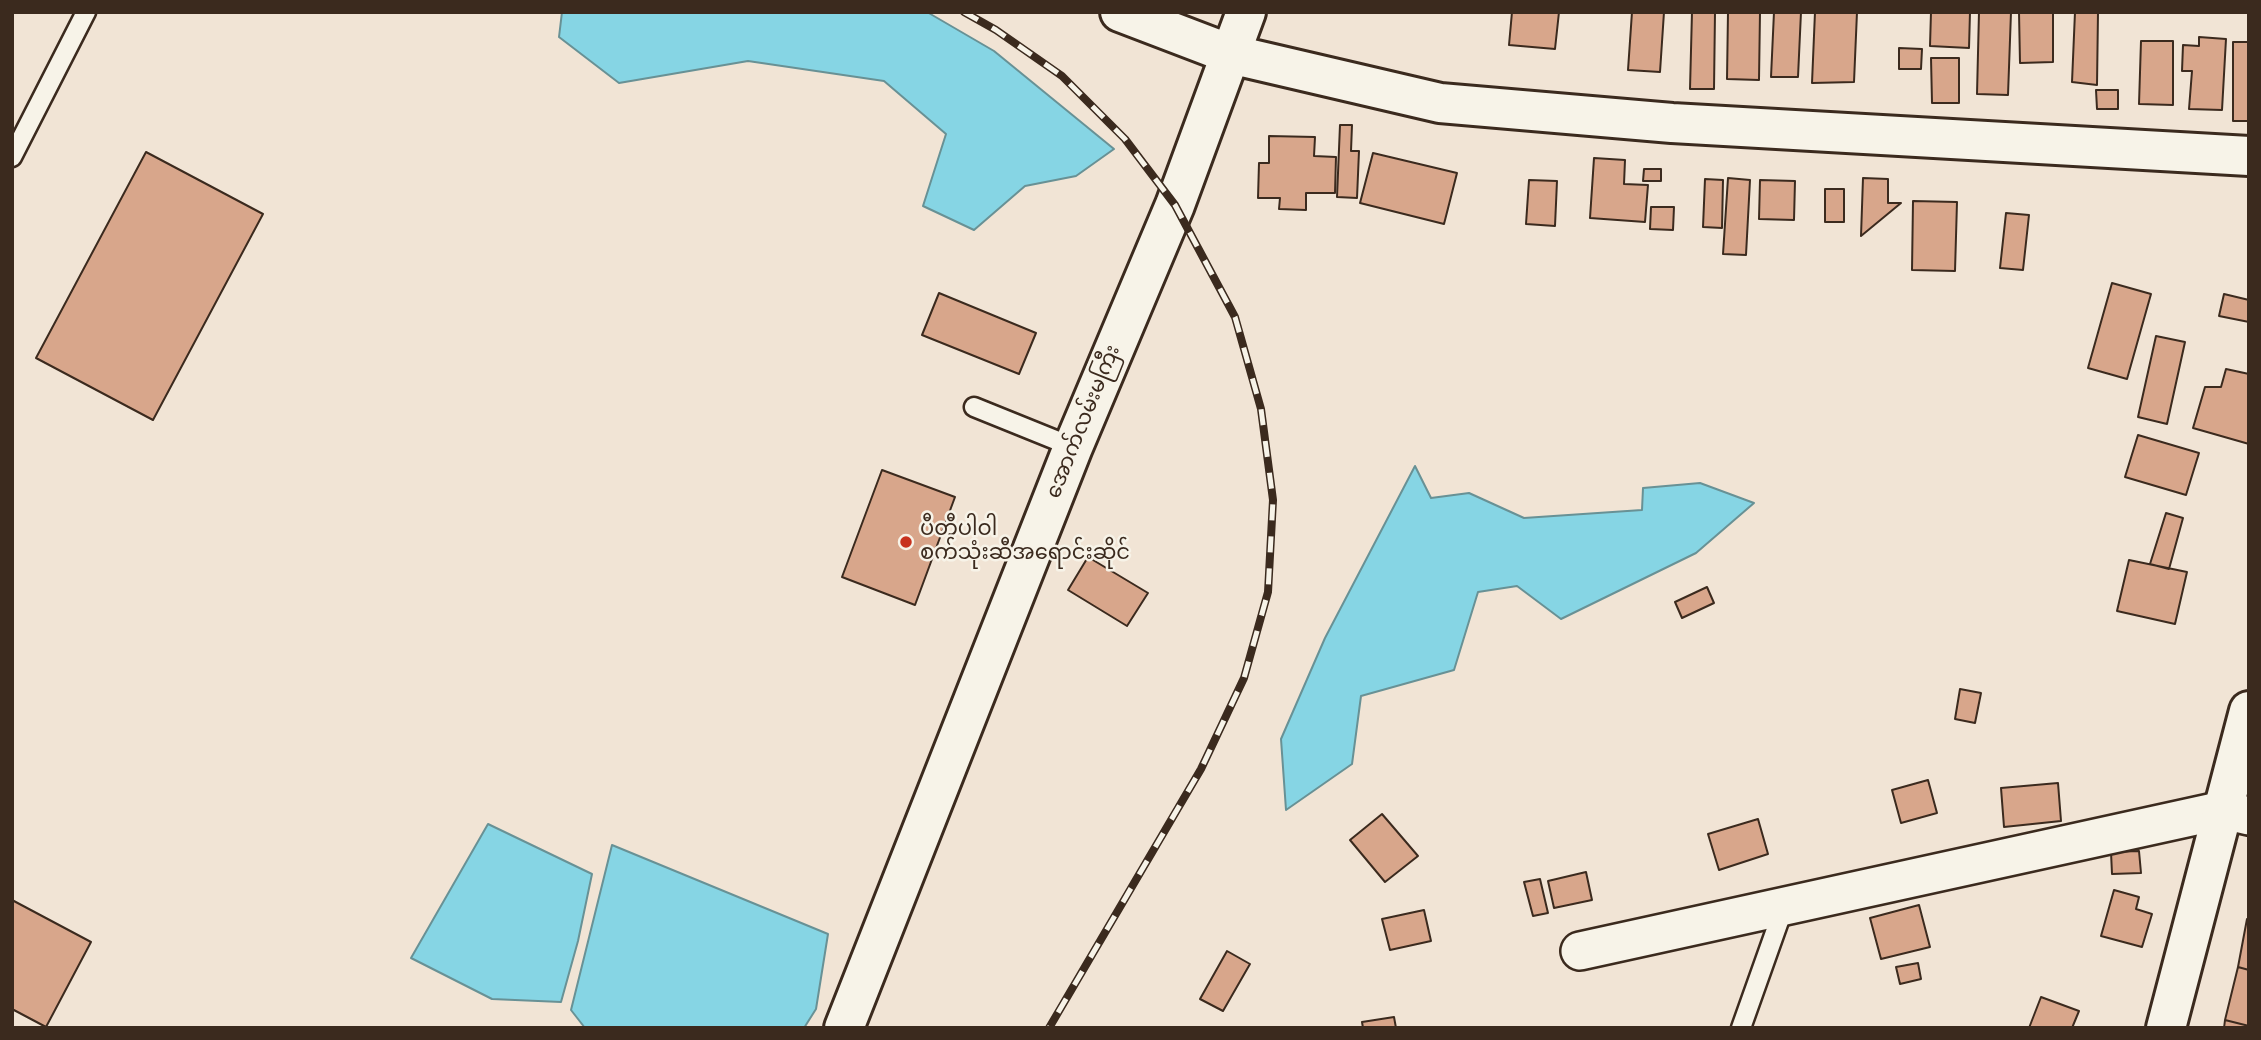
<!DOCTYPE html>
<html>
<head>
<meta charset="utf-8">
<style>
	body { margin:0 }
	#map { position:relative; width:2261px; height:1040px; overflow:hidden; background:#f1e4d5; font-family:Sriracha,sans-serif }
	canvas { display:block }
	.frame { position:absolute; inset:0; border:14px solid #3b2a1e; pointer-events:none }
</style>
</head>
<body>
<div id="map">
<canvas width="2261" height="1040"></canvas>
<div class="frame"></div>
</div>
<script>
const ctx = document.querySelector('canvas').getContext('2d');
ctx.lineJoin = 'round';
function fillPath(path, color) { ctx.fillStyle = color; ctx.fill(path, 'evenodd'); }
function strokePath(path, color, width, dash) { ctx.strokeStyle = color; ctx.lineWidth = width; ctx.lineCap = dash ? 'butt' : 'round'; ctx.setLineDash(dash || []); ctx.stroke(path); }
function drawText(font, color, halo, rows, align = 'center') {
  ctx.font = font + ' Sriracha,"Noto Sans Myanmar",sans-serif'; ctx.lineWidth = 5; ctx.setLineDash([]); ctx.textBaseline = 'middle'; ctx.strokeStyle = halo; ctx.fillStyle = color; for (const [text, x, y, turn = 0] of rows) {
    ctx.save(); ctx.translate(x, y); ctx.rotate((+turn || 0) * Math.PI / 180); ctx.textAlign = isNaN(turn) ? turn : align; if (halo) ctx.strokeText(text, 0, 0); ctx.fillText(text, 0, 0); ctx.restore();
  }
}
const water = new Path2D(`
	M562 12H927L994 51 1114 149 1076 176 1025 186 974 230 923 206 946 134 884 81 748 61 619 83 559 37Z
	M1415 466 1431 498 1469 493 1524 518 1642 510 1643 488 1700 483 1754 503 1696 553 1561 619 1517 586 1478 592 1454 670 1361 696 1352 764 1286 810 1281 739 1325 638Z
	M488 824 592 874 578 941 561 1002 492 999 411 958Z
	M612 845 828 934 816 1009 804 1028H585L571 1010Z`);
const building = new Path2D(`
	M1512 12H1559L1555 49 1509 45Z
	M1632 12H1664L1660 72 1628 70Z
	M1692 12H1715L1714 89H1690Z
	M1728 12H1760L1759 80 1727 79Z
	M1774 12H1801L1798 77H1771Z
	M1815 12H1857L1854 82 1812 83Z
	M1931 12H1970L1969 48 1930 46Z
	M1979 12H2011L2008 95 1977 94Z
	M2019 12H2053V62L2020 63Z
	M2075 12H2098L2097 85 2072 82Z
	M2199 37 2226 39 2222 110 2189 109 2192 71H2182L2183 45 2199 46Z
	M2141 41H2173V105L2139 104Z
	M2233 42H2249V121H2233Z
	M1899 48 1922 49 1921 69H1899Z
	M1931 58H1959V103H1932Z
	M2096 90H2118V109H2097Z
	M1340 125H1352L1351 151H1359L1357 198 1337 197Z
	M1269 136 1315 137 1314 156 1336 157 1335 193H1306V210L1279 209 1280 198H1258L1259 163H1269Z
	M146 152 263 214 153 420 36 358Z
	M1373 153 1457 173 1444 224 1360 203Z
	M1594 158 1625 160 1624 184 1648 185 1645 222 1590 218Z
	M1644 169H1661V181H1643Z
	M1728 178 1750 180 1746 255 1723 254Z
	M1863 178 1888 179V203H1901L1861 236Z
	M1705 179 1723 180 1722 228 1703 227Z
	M1529 180 1557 181 1555 226 1526 224Z
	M1760 180 1795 181 1794 220 1759 219Z
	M1825 189H1844V222H1825Z
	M1913 201 1957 202 1955 271 1912 270Z
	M1651 207H1674L1673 230 1650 229Z
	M2006 213 2029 215 2023 270 2000 268Z
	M2112 283 2151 294 2127 379 2088 368Z
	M939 293 1036 333 1019 374 922 335Z
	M2224 294 2249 300V322L2219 316Z
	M2156 336 2185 342 2167 424 2138 417Z
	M2226 369 2249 374V444L2193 428 2205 387H2221Z
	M2138 435 2199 453 2186 495 2125 477Z
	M882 470 955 497 915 605 842 577Z
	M2166 513 2183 518 2169 569 2150 564Z
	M1088 557 1148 593 1127 626 1068 590Z
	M2129 560 2187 572 2175 624 2117 611Z
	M1707 587 1714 603 1682 618 1675 602Z
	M1960 689 1981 693 1975 723 1955 719Z
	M1928 780 1937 813 1901 823 1892 790Z
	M2058 783 2061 821 2004 827 2001 788Z
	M1382 814 1418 856 1385 882 1350 840Z
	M1758 819 1768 854 1719 870 1708 834Z
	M2139 851 2141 873 2112 874 2111 852Z
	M1586 872 1592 900 1554 908 1548 881Z
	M1540 879 1548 913 1533 916 1524 882Z
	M2114 890 2139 897 2136 909 2152 914 2142 947 2101 936Z
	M12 900 91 942 46 1027 12 1009Z
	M1919 905 1930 947 1881 959 1870 918Z
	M1424 910 1431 941 1390 950 1382 919Z
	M2247 919 2249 920V970L2238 967Z
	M1227 951 1250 964 1223 1011 1200 999Z
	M1918 963 1921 979 1900 984 1896 967Z
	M2238 967 2249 970V1026L2225 1020Z
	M2041 997 2079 1011 2072 1028H2029Z
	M1394 1017 1396 1028H1363L1362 1022Z
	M2225 1020 2249 1026V1028H2224Z`);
const service = new Path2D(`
	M12 157 86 12
	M974 407 1073 447
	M1741 1028 1784 907`);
const minor = new Path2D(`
	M1580 951 2223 810 2249 816`);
const secondary = new Path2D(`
	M1120 12 1230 54 1440 103 1672 123 2249 156
	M844 1028 1073 447 1175 205 1246 12
	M2166 1028 2249 711`);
const rail = new Path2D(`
	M964 12 996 30 1062 76 1125 139 1175 205 1235 317 1261 409 1273 500 1268 592 1244 678 1201 769 1049 1028`);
const markers = [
	[906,542,7,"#c8321e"]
];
const streetNames = [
	["အောက်လမ်းမကြီး",1084,422,-68]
];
const poiNames = [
	["ပီတီပါဝါ",920,530],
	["စက်သုံးဆီအရောင်းဆိုင်",920,554]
];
fillPath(water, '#86d5e4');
strokePath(water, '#689195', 2);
fillPath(building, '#d8a68b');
strokePath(building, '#3b2a1e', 2);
strokePath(service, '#3b2a1e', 23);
strokePath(minor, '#3b2a1e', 42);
strokePath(secondary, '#3b2a1e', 44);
strokePath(service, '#f7f3e8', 18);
strokePath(minor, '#f7f3e8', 37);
strokePath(secondary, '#f7f3e8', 38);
strokePath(rail, '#3b2a1e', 8);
strokePath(rail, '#f7f3e8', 5, [16]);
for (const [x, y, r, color] of markers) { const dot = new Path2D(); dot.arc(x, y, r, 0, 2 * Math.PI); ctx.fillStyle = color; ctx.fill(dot); strokePath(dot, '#f7f3e8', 2.5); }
drawText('21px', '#3b2a1e', '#f7f3e8', streetNames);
drawText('21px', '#3b2a1e', '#f7f3e8', poiNames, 'left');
</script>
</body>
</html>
